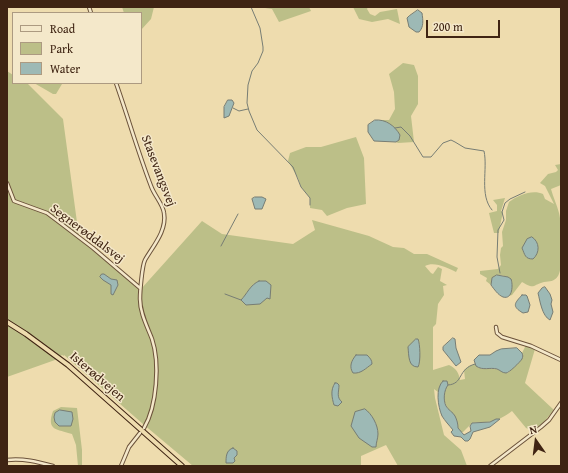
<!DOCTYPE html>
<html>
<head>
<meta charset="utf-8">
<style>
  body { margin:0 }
  #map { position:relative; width:568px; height:473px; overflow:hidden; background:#eedcae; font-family:"Gentium Book Plus",serif }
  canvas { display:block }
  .frame { position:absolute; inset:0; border:8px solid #3f2413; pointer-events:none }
  .legend { position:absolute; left:12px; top:12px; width:130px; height:72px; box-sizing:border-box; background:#f4e8ca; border:1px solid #ac9a81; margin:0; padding:5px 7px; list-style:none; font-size:12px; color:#3f2413 }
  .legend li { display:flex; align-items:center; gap:8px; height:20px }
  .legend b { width:20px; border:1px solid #ac9a81 }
  .north { position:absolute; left:516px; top:421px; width:40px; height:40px; -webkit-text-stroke:3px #f4e8ca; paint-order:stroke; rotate:346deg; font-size:11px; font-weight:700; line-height:16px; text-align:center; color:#3f2413 }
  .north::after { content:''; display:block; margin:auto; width:14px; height:18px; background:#3f2413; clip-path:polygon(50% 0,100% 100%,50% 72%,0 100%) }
  .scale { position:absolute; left:426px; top:20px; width:74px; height:18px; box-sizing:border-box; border:2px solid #3f2413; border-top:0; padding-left:5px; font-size:12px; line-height:14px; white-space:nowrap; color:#3f2413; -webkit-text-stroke:3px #f4e8ca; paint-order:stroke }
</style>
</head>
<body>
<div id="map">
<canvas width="568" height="473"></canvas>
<div class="frame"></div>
<ul class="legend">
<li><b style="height:5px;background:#f4e8ca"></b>Road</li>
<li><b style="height:11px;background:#bcbf88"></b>Park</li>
<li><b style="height:11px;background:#9db9b5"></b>Water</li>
</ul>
<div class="north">N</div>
<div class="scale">200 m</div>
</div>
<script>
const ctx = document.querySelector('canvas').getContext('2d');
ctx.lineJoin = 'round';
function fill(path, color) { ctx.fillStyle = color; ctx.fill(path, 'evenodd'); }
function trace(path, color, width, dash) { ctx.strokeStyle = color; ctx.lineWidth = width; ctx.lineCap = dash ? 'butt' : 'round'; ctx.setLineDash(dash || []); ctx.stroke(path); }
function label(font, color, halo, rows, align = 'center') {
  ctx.font = font + ' "Gentium Book Plus",serif'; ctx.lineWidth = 3; ctx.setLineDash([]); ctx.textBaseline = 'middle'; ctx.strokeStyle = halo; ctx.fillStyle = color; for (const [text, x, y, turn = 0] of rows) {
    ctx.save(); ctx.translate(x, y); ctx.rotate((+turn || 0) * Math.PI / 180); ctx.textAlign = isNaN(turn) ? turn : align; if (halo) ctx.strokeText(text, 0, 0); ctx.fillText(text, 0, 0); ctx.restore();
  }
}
fill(new Path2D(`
  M 122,7 L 154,7 L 151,19 L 141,30 L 141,13 L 124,13 Z
  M 258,7 L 309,7 L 311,11 L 279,22 L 272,9 Z
  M 353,7 L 368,7 L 367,9 L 370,14 L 375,16 L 380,12 L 397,9 L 400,24 L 388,19 L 372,22 L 359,19 Z
  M 403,63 L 414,65 L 418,76 L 418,104 L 411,116 L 414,142 L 398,143 L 396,142 L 399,140 L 388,123 L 378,120 L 389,120 L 395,109 L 394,92 L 389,74 Z
  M 7,71 L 13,75 L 13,83 L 27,83 L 63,119 L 79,237 L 141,289 L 202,221 L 222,234 L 293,244 L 315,230 L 312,220 L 369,236 L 393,247 L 404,248 L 414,254 L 427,254 L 458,268 L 456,272 C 448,268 434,261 425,266 L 431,273 L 433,274 L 438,267 L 442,269 L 440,281 L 447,285 L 443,286 L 444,295 L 438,304 L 436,324 L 433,327 L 433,370 L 449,365 C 456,368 459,373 460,380 L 465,379 L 464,370 L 469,366 L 475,364 C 480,371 488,368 495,369 C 499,369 504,372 508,373 L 523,357 L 522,353 L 526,345 L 535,349 L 525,383 L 554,410 L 543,423 L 533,431 L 526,428 L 512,411 C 504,417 496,422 485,422 C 481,423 477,422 472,423 L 463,432 L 461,432 L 458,428 C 458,415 450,415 446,405 C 443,400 444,394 445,388 L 438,390 L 438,392 L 434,389 L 435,398 L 444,435 L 461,450 L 467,466 L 398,466 L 386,445 L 361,456 L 361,466 L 193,466 L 143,424 L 64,355 L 64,356 L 62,355 L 55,360 L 7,377 Z
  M 34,83 L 62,83 L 62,84 L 56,94 L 53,94 Z
  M 356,137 L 364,158 L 366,204 L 347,208 L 327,216 L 322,210 L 310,208 L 310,198 L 301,187 L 298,178 L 288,161 L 290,153 L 306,147 L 321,147 Z
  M 561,164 L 561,185 L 551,189 C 553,197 557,205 559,213 C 562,224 564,267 558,276 C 554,282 550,281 544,282 C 532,285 535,290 522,282 L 512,295 L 506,297 L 510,295 L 511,279 C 507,276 499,274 495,276 L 491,285 L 486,281 L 487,278 L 480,274 L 480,271 L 498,269 L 501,265 L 500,255 L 501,248 L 503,246 L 502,232 L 506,220 L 506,211 L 509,202 C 518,195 533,189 543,194 L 545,199 L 554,204 L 545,186 L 540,183 L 548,174 L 556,172 L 558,170 L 555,165 Z
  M 505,198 L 501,211 L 503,212 C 502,217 499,230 499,233 L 494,233 L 489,213 L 497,211 L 497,205 L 493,200 Z
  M 61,407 L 77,408 L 82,450 L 82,466 L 78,466 L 76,445 L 72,434 C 57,429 46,431 53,411 Z`), '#bcbf88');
const water = new Path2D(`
  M 418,10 L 422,13 C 423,20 424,27 419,32 L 416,32 L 409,27 L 407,18 L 409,16 Z
  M 228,100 L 232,100 L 234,103 L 229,116 L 224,118 L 224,107 Z
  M 375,120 C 386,119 395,126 400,135 L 399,140 L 396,142 L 374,141 L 368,132 L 368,125 Z
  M 255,197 L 262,197 L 266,199 L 262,209 L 255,209 L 252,199 Z
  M 532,237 C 540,242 540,253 533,259 C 525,259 525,255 522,248 L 527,239 Z
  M 102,274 L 104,274 L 111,279 L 117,280 L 118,285 L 113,295 L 111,294 L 111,285 L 103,280 L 100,277 Z
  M 497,275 L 508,277 L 511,279 C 513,284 513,300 503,297 C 498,295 494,289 491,285 L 492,278 Z
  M 259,281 L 266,281 L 271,285 L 270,299 L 267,298 L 260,304 L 246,305 L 241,300 C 247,294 250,285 259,281 Z
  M 545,287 L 550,294 L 552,300 L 551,304 L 553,312 L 550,320 C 542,316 540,301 538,293 L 542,288 Z
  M 522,295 L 526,295 L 527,296 L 530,305 L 528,312 L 523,313 C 511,306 515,303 522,295 Z
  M 453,338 L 455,339 L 456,348 L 461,362 L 456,366 L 443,350 L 443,347 Z
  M 416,339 L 418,339 C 420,343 421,362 418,367 C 408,367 409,356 408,347 Z
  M 517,348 L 522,353 C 523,356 523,356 522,359 C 520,362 509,373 506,373 C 502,373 500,370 497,369 C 490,367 483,371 476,366 L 474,360 L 479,355 L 490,355 L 496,351 L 501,349 Z
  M 356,355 L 367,355 C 370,358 372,360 372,364 C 366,368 361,374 353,373 C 349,367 351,361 356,355 Z
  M 443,381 L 447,381 L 448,385 C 444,390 443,400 446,406 C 448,410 453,412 455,416 C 457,420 458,424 458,428 L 464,435 L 471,431 L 470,426 L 472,423 L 490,422 L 496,419 L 500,419 L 490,427 L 473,432 L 470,439 L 468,441 L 465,441 L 461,437 L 454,436 L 451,432 L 453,430 C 449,425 445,421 442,416 C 438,407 435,388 443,381 Z
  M 335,383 L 337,383 L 339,385 C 339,392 336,397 342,402 L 338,406 L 334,405 C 332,398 330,390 335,383 Z
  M 365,409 C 372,414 378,425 378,434 C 378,438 376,443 376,447 L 372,447 L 359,438 L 351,426 L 355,412 Z
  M 60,410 L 72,412 L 73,419 L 71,426 L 59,426 L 55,422 L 54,417 L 55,413 Z
  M 233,448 L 237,451 L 237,455 L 234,458 L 235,461 L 233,463 L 226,463 C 226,457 226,450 233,448 Z`);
fill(water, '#9db9b5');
trace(water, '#777d74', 1);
trace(new Path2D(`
  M 251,7 L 260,28 L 263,47 L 263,51 L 258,63 L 252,71 L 248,85 L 247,103 L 249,111 L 257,130 L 293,167 L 301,187 L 310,198 L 310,205
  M 233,108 L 239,111 L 248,109
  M 395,128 L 401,127 L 410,136 L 423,157 L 431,157 L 443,143 L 451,140 L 455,142 L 465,148 L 484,151 C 488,169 479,195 492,210
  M 221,246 L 238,214
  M 500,273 L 497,257 L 498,230 L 504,220 L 502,212 L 505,203 L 510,199 L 525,192
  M 225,294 L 241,300
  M 448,385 C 464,384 457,369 475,364`), '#777d74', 1);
const minor = new Path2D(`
  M 89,7 L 91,13
  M 116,83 C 128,117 138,152 151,186 C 154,195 163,204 164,213 C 167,231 153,246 145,260 C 142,266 140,292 140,299 C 140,313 147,326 152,339 C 160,363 157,406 144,428
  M 7,183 L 14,201 L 47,213 L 59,222 L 93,248 L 140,288
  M 496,327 L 497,333 L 502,337 L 531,346 L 561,360
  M 7,460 C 23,458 38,462 53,466
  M 121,466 L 129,447 L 140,433
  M 490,466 L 541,427 L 549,420 L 561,403`);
const highway = new Path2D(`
  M 7,322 L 26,334 L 68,365 L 182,466`);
trace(minor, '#6b523a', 4.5);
trace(highway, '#3f2413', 6);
trace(minor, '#f4e8ca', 2.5);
trace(highway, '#eedcae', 4);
label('13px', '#3f2413', '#f4e8ca', [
  ["Stasevangsvej",158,171,69],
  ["Segnerøddalsvej",87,234,37],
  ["Isterødvejen",97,377,41]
]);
</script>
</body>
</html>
